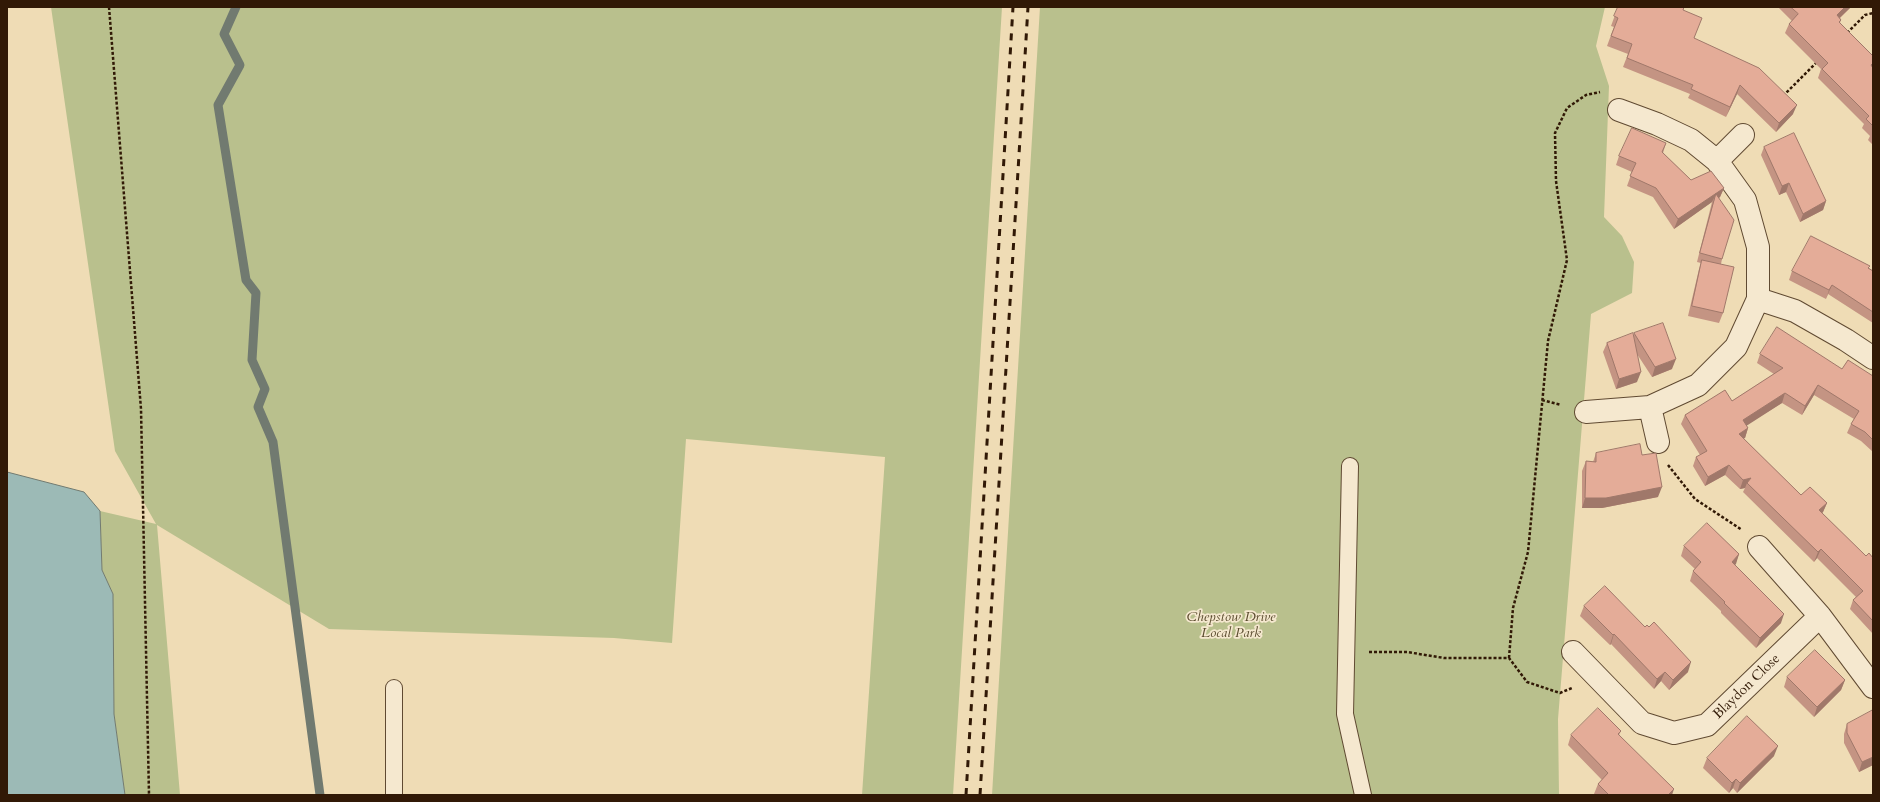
<!DOCTYPE html>
<html>
<head>
<meta charset="utf-8">
<style>
  body { margin:0 }
  #map { position:relative; width:1880px; height:802px; overflow:hidden; background:#efdcb5; font-family:Cardo,serif }
  canvas { display:block }
  .frame { position:absolute; inset:0; border:8px solid #311906; pointer-events:none }
</style>
</head>
<body>
<div id="map">
<canvas width="1880" height="802"></canvas>
<div class="frame"></div>
</div>
<script>
const ctx = document.querySelector('canvas').getContext('2d');
ctx.lineJoin = 'round';
function fill(path, color) { ctx.fillStyle = color; ctx.fill(path, 'evenodd'); }
function trace(path, color, width, dash) { ctx.strokeStyle = color; ctx.lineWidth = width; ctx.lineCap = dash ? 'butt' : 'round'; ctx.setLineDash(dash || []); ctx.stroke(path); }
function label(font, color, halo, rows, align = 'center') {
  ctx.font = font + ' Cardo,serif'; ctx.lineWidth = 3.5; ctx.setLineDash([]); ctx.textBaseline = 'middle'; ctx.strokeStyle = halo; ctx.fillStyle = color; for (const [text, x, y, turn = 0] of rows) {
    ctx.save(); ctx.translate(x, y); ctx.rotate((+turn || 0) * Math.PI / 180); ctx.textAlign = isNaN(turn) ? turn : align; if (halo) ctx.strokeText(text, 0, 0); ctx.fillText(text, 0, 0); ctx.restore();
  }
}
fill(new Path2D(`
  M 51,7 L 1002,7 L 953,795 L 862,795 L 885,457 L 686,439 L 672,643 L 614,638 L 329,629 L 157,525 L 180,795 L 125,795 L 114,714 L 113,594 L 102,570 L 100,511 L 156,524 L 115,451 Z
  M 1040,7 L 1605,7 L 1596,46 L 1609,86 L 1604,217 L 1622,236 L 1634,262 L 1632,293 L 1591,314 L 1558,719 L 1559,795 L 992,795 Z`), '#b9c08d');
const water = new Path2D(`
  M 7,472 L 84,492 L 100,511 L 102,570 L 113,594 L 114,714 L 125,795 L 7,795 Z`);
fill(water, '#9cbab6');
trace(water, '#717a70', 1);
trace(new Path2D(`
  M 236,7 L 224,34 L 240,65 L 218,105 L 246,280 L 256,293 L 252,360 L 265,389 L 258,407 L 273,442 L 320,795`), '#717a70', 9);
const lane = new Path2D(`
  M 1350,466 L 1345,714 L 1363,795
  M 394,688 L 394,795`);
const street = new Path2D(`
  M 1717,161 L 1743,135
  M 1758,299 L 1795,311 L 1846,340 L 1873,358
  M 1650,407 L 1658,442
  M 1586,412 L 1650,407 L 1698,385 L 1736,347 L 1758,299 L 1758,247 L 1745,200 L 1717,161 L 1691,140 L 1657,124 L 1619,110
  M 1759,547 L 1820,616 L 1873,687
  M 1573,652 L 1642,723 L 1674,733 L 1707,725 L 1820,616`);
trace(lane, '#604a32', 18);
trace(street, '#604a32', 24);
trace(new Path2D(`
  M 109,7 L 141,409 L 149,795
  M 1847,33 L 1865,15 L 1873,13
  M 1783,96 L 1818,61
  M 1542,400 L 1561,405
  M 1668,465 L 1695,499 L 1742,530
  M 1369,652 L 1407,652 L 1444,658 L 1509,658 L 1527,682 L 1560,693 L 1572,688
  M 1509,658 L 1513,608 L 1528,552 L 1548,341 L 1567,260 L 1556,181 L 1555,133 L 1567,108 L 1586,95 L 1600,92`), '#311906', 2.5, [3, 2]);
trace(lane, '#f5e8cf', 16);
trace(street, '#f5e8cf', 22);
trace(new Path2D(`
  M 966,795 L 1013,7
  M 980,795 L 1028,7`), '#311906', 3, [7, 7]);
fill(new Path2D(`
  M 1618,7 L 1683,11 L 1698,27 L 1694,38 L 1793,114 L 1776,132 L 1737,94 L 1726,117 L 1688,98 L 1690,94 L 1623,67 L 1628,54 L 1607,46 L 1614,27 L 1611,26 Z
  M 1778,7 L 1851,7 L 1840,18 L 1841,20 L 1840,23 L 1873,56 L 1873,145 L 1868,140 L 1870,136 L 1862,128 L 1864,124 L 1818,78 L 1821,69 L 1785,33 L 1789,24 L 1792,21 Z
  M 1666,143 L 1663,153 L 1691,180 L 1724,188 L 1720,197 L 1719,198 L 1722,259 L 1721,264 L 1723,313 L 1719,323 L 1688,316 L 1699,269 L 1701,263 L 1697,262 L 1712,202 L 1674,229 L 1653,197 L 1627,186 L 1632,172 L 1616,165 L 1619,156 Z
  M 1764,147 L 1826,201 L 1823,210 L 1800,222 L 1786,192 L 1779,195 L 1761,155 Z
  M 1869,268 L 1873,271 L 1873,323 L 1828,294 L 1826,299 L 1789,280 L 1792,271 Z
  M 1634,333 L 1672,369 L 1652,377 L 1637,354 L 1637,382 L 1616,389 L 1603,352 L 1607,343 L 1634,335 Z
  M 1760,354 L 1842,369 L 1873,376 L 1873,452 L 1861,441 L 1847,433 L 1851,424 L 1854,419 L 1814,395 L 1802,415 L 1782,403 L 1746,425 L 1748,428 L 1745,438 L 1743,438 L 1801,495 L 1827,503 L 1823,512 L 1822,513 L 1866,556 L 1873,558 L 1873,634 L 1850,609 L 1853,600 L 1856,597 L 1817,558 L 1814,562 L 1743,492 L 1745,488 L 1740,489 L 1725,475 L 1705,486 L 1693,466 L 1696,457 L 1700,455 L 1681,424 L 1685,415 L 1732,401 L 1774,374 L 1757,363 Z
  M 1596,453 L 1642,455 L 1658,497 L 1602,508 L 1582,508 L 1582,471 L 1586,461 L 1593,462 Z
  M 1684,546 L 1739,554 L 1735,565 L 1781,623 L 1756,648 L 1721,613 L 1721,611 L 1690,581 L 1693,571 L 1695,569 L 1681,556 Z
  M 1584,606 L 1688,672 L 1669,690 L 1661,681 L 1654,689 L 1611,644 L 1610,645 L 1580,616 Z
  M 1787,677 L 1845,680 L 1841,690 L 1814,717 L 1784,687 Z
  M 1847,724 L 1873,765 L 1859,772 L 1844,743 L 1844,734 Z
  M 1621,731 L 1619,735 L 1672,795 L 1595,795 L 1594,794 L 1598,784 L 1602,780 L 1568,745 L 1571,735 Z
  M 1774,756 L 1737,793 L 1733,788 L 1729,793 L 1703,768 L 1707,758 Z`), '#c49483');
fill(new Path2D(`
  M 1845,7 L 1851,7 L 1833,24 L 1837,15 Z
  M 1740,85 L 1737,94 L 1726,117 L 1730,107 Z
  M 1797,105 L 1793,114 L 1776,132 L 1779,123 Z
  M 1789,183 L 1786,192 L 1779,195 L 1782,186 Z
  M 1724,188 L 1720,197 L 1714,202 L 1716,194 L 1712,202 L 1674,229 L 1678,219 Z
  M 1826,201 L 1823,210 L 1800,222 L 1803,214 Z
  M 1832,285 L 1828,294 L 1826,299 L 1829,290 Z
  M 1676,359 L 1672,369 L 1652,377 L 1655,367 Z
  M 1641,372 L 1637,382 L 1616,389 L 1619,379 Z
  M 1818,385 L 1814,395 L 1802,415 L 1805,406 Z
  M 1785,393 L 1782,403 L 1740,430 L 1743,420 Z
  M 1748,428 L 1745,438 L 1735,443 L 1739,434 Z
  M 1729,465 L 1725,475 L 1705,486 L 1708,477 Z
  M 1751,478 L 1747,483 L 1745,488 L 1740,489 L 1743,480 Z
  M 1662,487 L 1658,497 L 1602,508 L 1582,508 L 1585,498 Z
  M 1827,503 L 1823,512 L 1816,520 L 1819,510 Z
  M 1821,549 L 1817,558 L 1814,562 L 1818,552 Z
  M 1739,554 L 1736,564 L 1728,572 L 1732,562 Z
  M 1784,614 L 1781,623 L 1756,648 L 1760,638 Z
  M 1614,634 L 1611,644 L 1610,645 L 1613,635 Z
  M 1691,662 L 1688,672 L 1669,690 L 1673,680 Z
  M 1665,672 L 1661,681 L 1654,689 L 1657,679 Z
  M 1845,680 L 1841,690 L 1814,717 L 1817,707 Z
  M 1778,746 L 1774,756 L 1737,793 L 1740,783 Z
  M 1873,757 L 1873,765 L 1859,772 L 1862,762 Z
  M 1736,779 L 1733,788 L 1729,793 L 1732,783 Z
  M 1674,789 L 1672,795 L 1668,795 Z`), '#a0786a');
const building = new Path2D(`
  M 1618,7 L 1684,7 L 1683,10 L 1702,18 L 1694,38 L 1759,68 L 1797,105 L 1779,123 L 1740,85 L 1730,107 L 1691,89 L 1693,85 L 1627,58 L 1632,44 L 1611,36 L 1618,18 L 1614,16 Z
  M 1791,7 L 1845,7 L 1837,15 L 1841,20 L 1839,22 L 1873,56 L 1873,63 L 1871,65 L 1873,68 L 1873,126 L 1866,119 L 1869,116 L 1822,69 L 1828,63 L 1789,24 L 1798,14 Z
  M 1632,128 L 1666,143 L 1662,152 L 1691,180 L 1711,171 L 1724,188 L 1678,219 L 1656,188 L 1630,176 L 1636,163 L 1619,156 Z
  M 1794,133 L 1826,201 L 1803,214 L 1789,183 L 1782,186 L 1764,147 Z
  M 1716,194 L 1734,220 L 1722,259 L 1700,253 Z
  M 1811,236 L 1870,266 L 1868,268 L 1873,271 L 1873,312 L 1832,285 L 1829,290 L 1792,271 Z
  M 1702,260 L 1734,267 L 1723,313 L 1692,306 Z
  M 1663,323 L 1676,359 L 1655,367 L 1634,333 Z
  M 1777,327 L 1842,369 L 1848,360 L 1873,376 L 1873,440 L 1865,432 L 1851,424 L 1859,411 L 1818,385 L 1805,406 L 1785,393 L 1743,420 L 1748,428 L 1739,434 L 1801,495 L 1810,487 L 1827,503 L 1819,510 L 1866,556 L 1869,553 L 1873,558 L 1873,621 L 1853,600 L 1863,591 L 1821,549 L 1818,552 L 1747,483 L 1751,478 L 1743,480 L 1729,465 L 1708,477 L 1696,457 L 1707,451 L 1685,415 L 1725,390 L 1732,401 L 1783,368 L 1760,354 Z
  M 1633,333 L 1641,372 L 1619,379 L 1607,343 Z
  M 1640,444 L 1642,455 L 1656,453 L 1662,487 L 1606,498 L 1585,498 L 1586,461 L 1596,462 L 1596,453 Z
  M 1707,523 L 1739,554 L 1732,562 L 1784,614 L 1760,638 L 1724,603 L 1725,602 L 1693,571 L 1701,562 L 1684,546 Z
  M 1605,586 L 1645,627 L 1647,625 L 1649,627 L 1654,622 L 1691,662 L 1673,680 L 1665,672 L 1657,679 L 1614,634 L 1613,635 L 1584,606 Z
  M 1815,650 L 1845,680 L 1817,707 L 1787,677 Z
  M 1598,708 L 1621,731 L 1618,734 L 1674,789 L 1668,795 L 1609,795 L 1598,784 L 1608,773 L 1571,735 Z
  M 1873,710 L 1873,757 L 1862,762 L 1847,733 L 1847,724 Z
  M 1747,716 L 1778,746 L 1740,783 L 1736,779 L 1732,783 L 1707,758 Z`);
fill(building, '#e4ac98');
trace(building, '#a0786a', 1);
label('italic 14px', '#5a4b2e', '#f5e8cf', [
  ["Chepstow Drive",1231,618],
  ["Local Park",1231,634]
]);
label('14px', '#311906', '#f5e8cf', [
  ["Blaydon Close",1747,687,-44]
]);
</script>
</body>
</html>
